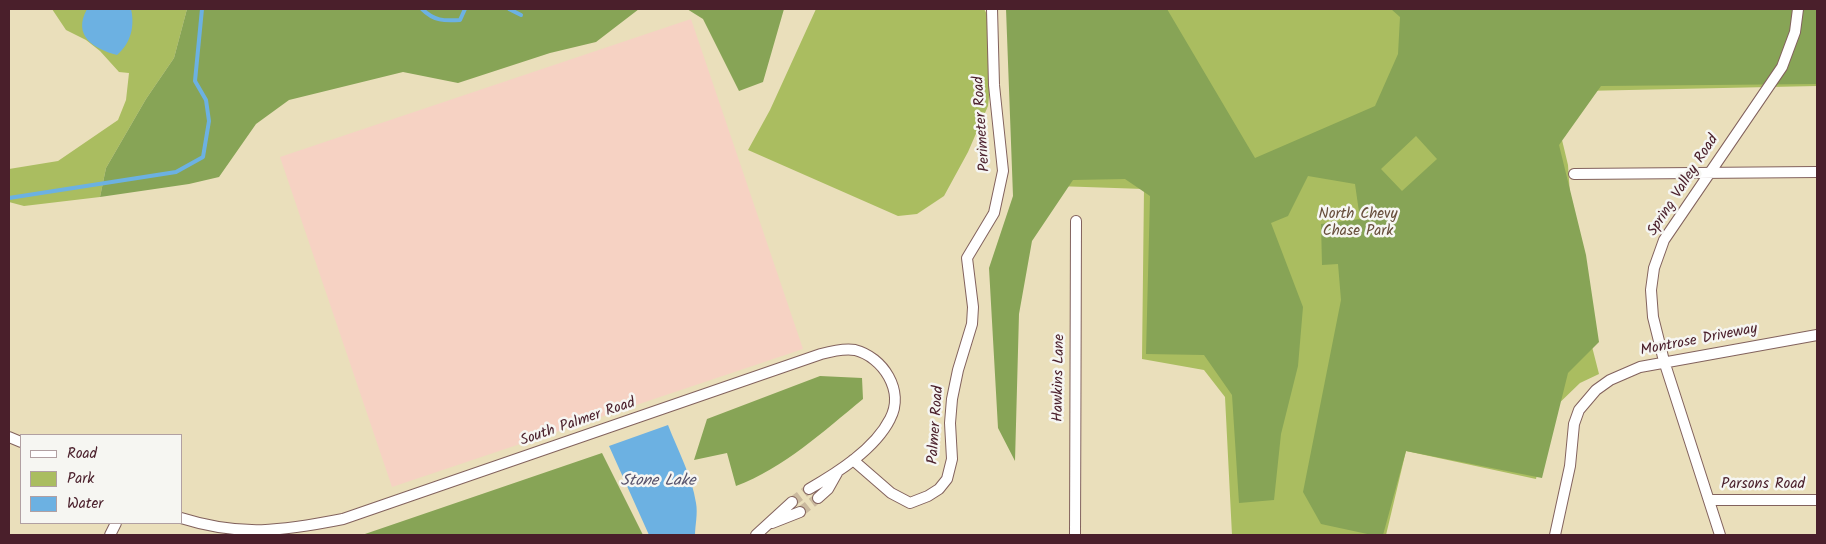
<!DOCTYPE html>
<html>
<head>
<meta charset="utf-8">
<style>
  body { margin:0 }
  #map { position:relative; width:1826px; height:544px; overflow:hidden; background:#eadfbb; font-family:Kalam,sans-serif }
  canvas { display:block }
  .frame { position:absolute; inset:0; border:10px solid #4a1f2b; pointer-events:none }
  .legend { position:absolute; left:20px; top:434px; width:162px; height:90px; box-sizing:border-box; background:#f6f6f2; border:1px solid #b1a0a2; margin:0; padding:6px 9px; list-style:none; font-size:15px; color:#4a1f2b }
  .legend li { display:flex; align-items:center; gap:10px; height:25px }
  .legend b { width:25px; border:1px solid #b1a0a2 }
</style>
</head>
<body>
<div id="map">
<canvas width="1826" height="544"></canvas>
<div class="frame"></div>
<ul class="legend">
<li><b style="height:6px;background:#fff"></b>Road</li>
<li><b style="height:14px;background:#aabd60"></b>Park</li>
<li><b style="height:14px;background:#6cb1e2"></b>Water</li>
</ul>
</div>
<script>
const ctx = document.querySelector('canvas').getContext('2d');
ctx.lineJoin = 'round';
function fill(path, color) { ctx.fillStyle = color; ctx.fill(path, 'evenodd'); }
function trace(path, color, width, dash) { ctx.strokeStyle = color; ctx.lineWidth = width; ctx.lineCap = dash ? 'butt' : 'round'; ctx.setLineDash(dash || []); ctx.stroke(path); }
function label(font, color, halo, rows, align = 'center') {
  ctx.font = font + ' Kalam,sans-serif'; ctx.lineWidth = 5; ctx.setLineDash([]); ctx.textBaseline = 'middle'; ctx.strokeStyle = halo; ctx.fillStyle = color; for (const [text, x, y, turn = 0] of rows) {
    ctx.save(); ctx.translate(x, y); ctx.rotate((+turn || 0) * Math.PI / 180); ctx.textAlign = isNaN(turn) ? turn : align; if (halo) ctx.strokeText(text, 0, 0); ctx.fillText(text, 0, 0); ctx.restore();
  }
}
fill(new Path2D(`
  M 691,19 L 803,349 L 392,487 L 280,157 Z`), '#f6d2c3');
fill(new Path2D(`
  M 52,9 L 187,9 L 174,58 L 146,99 L 106,168 L 100,197 L 24,206 L 9,202 L 9,169 L 58,161 L 118,120 L 126,100 L 129,73 L 119,72 L 100,51 L 86,40 L 66,30 Z
  M 816,9 L 984,9 L 988,16 L 990,88 L 988,106 L 968,152 L 944,196 L 917,214 L 898,216 L 748,150 L 770,110 Z
  M 1021,9 L 1817,9 L 1817,86 L 1582,91 L 1557,119 L 1568,165 L 1576,284 L 1599,374 L 1580,383 L 1551,411 L 1536,479 L 1406,451 L 1386,535 L 1232,535 L 1225,397 L 1204,370 L 1142,359 L 1144,189 L 1027,185 Z`), '#aabd60');
fill(new Path2D(`
  M 187,9 L 639,9 L 596,42 L 550,53 L 458,83 L 403,72 L 289,100 L 256,124 L 219,177 L 189,184 L 100,197 L 106,168 L 146,99 L 174,58 Z
  M 687,9 L 784,9 L 763,82 L 739,91 L 703,19 Z
  M 1006,9 L 1167,9 L 1255,158 L 1375,106 L 1398,54 L 1400,17 L 1391,9 L 1817,9 L 1817,84 L 1601,86 L 1559,145 L 1586,255 L 1599,342 L 1568,373 L 1542,478 L 1406,451 L 1383,535 L 1372,535 L 1321,524 L 1303,492 L 1341,300 L 1338,264 L 1322,265 L 1321,224 L 1360,219 L 1355,184 L 1308,176 L 1288,216 L 1271,223 L 1303,307 L 1298,366 L 1281,434 L 1274,500 L 1239,503 L 1232,395 L 1204,355 L 1146,354 L 1150,196 L 1125,179 L 1073,180 L 1032,241 L 1019,314 L 1015,461 L 998,428 L 989,268 L 1013,196 ZM 1416,136 L 1437,159 L 1402,191 L 1381,169 Z
  M 820,376 L 862,378 L 863,399 C 824,431 784,468 736,486 L 727,453 L 694,460 L 707,419 Z
  M 602,453 L 643,535 L 362,535 Z`), '#87a456');
fill(new Path2D(`
  M 87,9 L 131,9 C 135,26 131,43 117,55 C 94,49 72,36 87,9 Z
  M 668,425 C 678,451 692,476 696,503 C 698,514 695,525 695,535 L 649,535 L 609,446 Z`), '#6cb1e2');
trace(new Path2D(`
  M 422,9 C 434,21 444,21 460,20 L 465,9
  M 509,9 L 521,15
  M 9,198 L 176,172 L 203,157 L 209,121 L 206,100 L 195,81 L 202,9`), '#6cb1e2', 4);
trace(new Path2D(`
  M 792,502 L 809,489
  M 800,512 L 818,498`), '#cab99e', 10, [10, 5]);
const minor = new Path2D(`
  M 1574,174 L 1817,172
  M 9,437 L 21,442
  M 853,460 L 891,493 L 910,503 L 928,496 L 939,489 L 947,479 L 952,459 L 950,423 L 952,399 L 958,370 L 972,324 L 973,307 L 967,258 L 994,213 L 1003,171 L 994,85 L 992,9
  M 818,498 L 828,489 L 837,473
  M 1709,500 L 1817,500
  M 181,518 C 241,537 282,531 343,519 L 821,354 C 832,351 844,348 855,350 C 883,357 905,391 890,419 C 875,449 837,473 809,489
  M 772,523 L 800,512
  M 110,535 L 116,523
  M 756,535 L 792,502
  M 1075,535 L 1076,221
  M 1555,535 L 1570,466 L 1574,424 L 1579,410 L 1596,390 L 1610,380 L 1640,367 L 1817,335
  M 1720,535 L 1664,361 L 1653,317 L 1651,290 L 1654,268 L 1664,240 L 1782,67 L 1795,32 L 1798,9`);
trace(minor, '#82625d', 12);
trace(minor, '#fff', 10);
label('15px', '#4a1f2b', '#f6f6f2', [
  ["Perimeter Road",983,124,-94],
  ["Spring Valley Road",1684,186,-57],
  ["Montrose Driveway",1699,341,-11],
  ["Hawkins Lane",1060,378,-89],
  ["South Palmer Road",578,423,-19],
  ["Palmer Road",937,425,-86],
  ["Parsons Road",1763,485]
]);
label('15px', '#674e3b', '#f6f6f2', [
  ["North Chevy",1358,215],
  ["Chase Park",1358,232]
]);
label('italic 16px', '#56526b', '#f6f6f2', [
  ["Stone Lake",658,482]
]);
</script>
</body>
</html>
